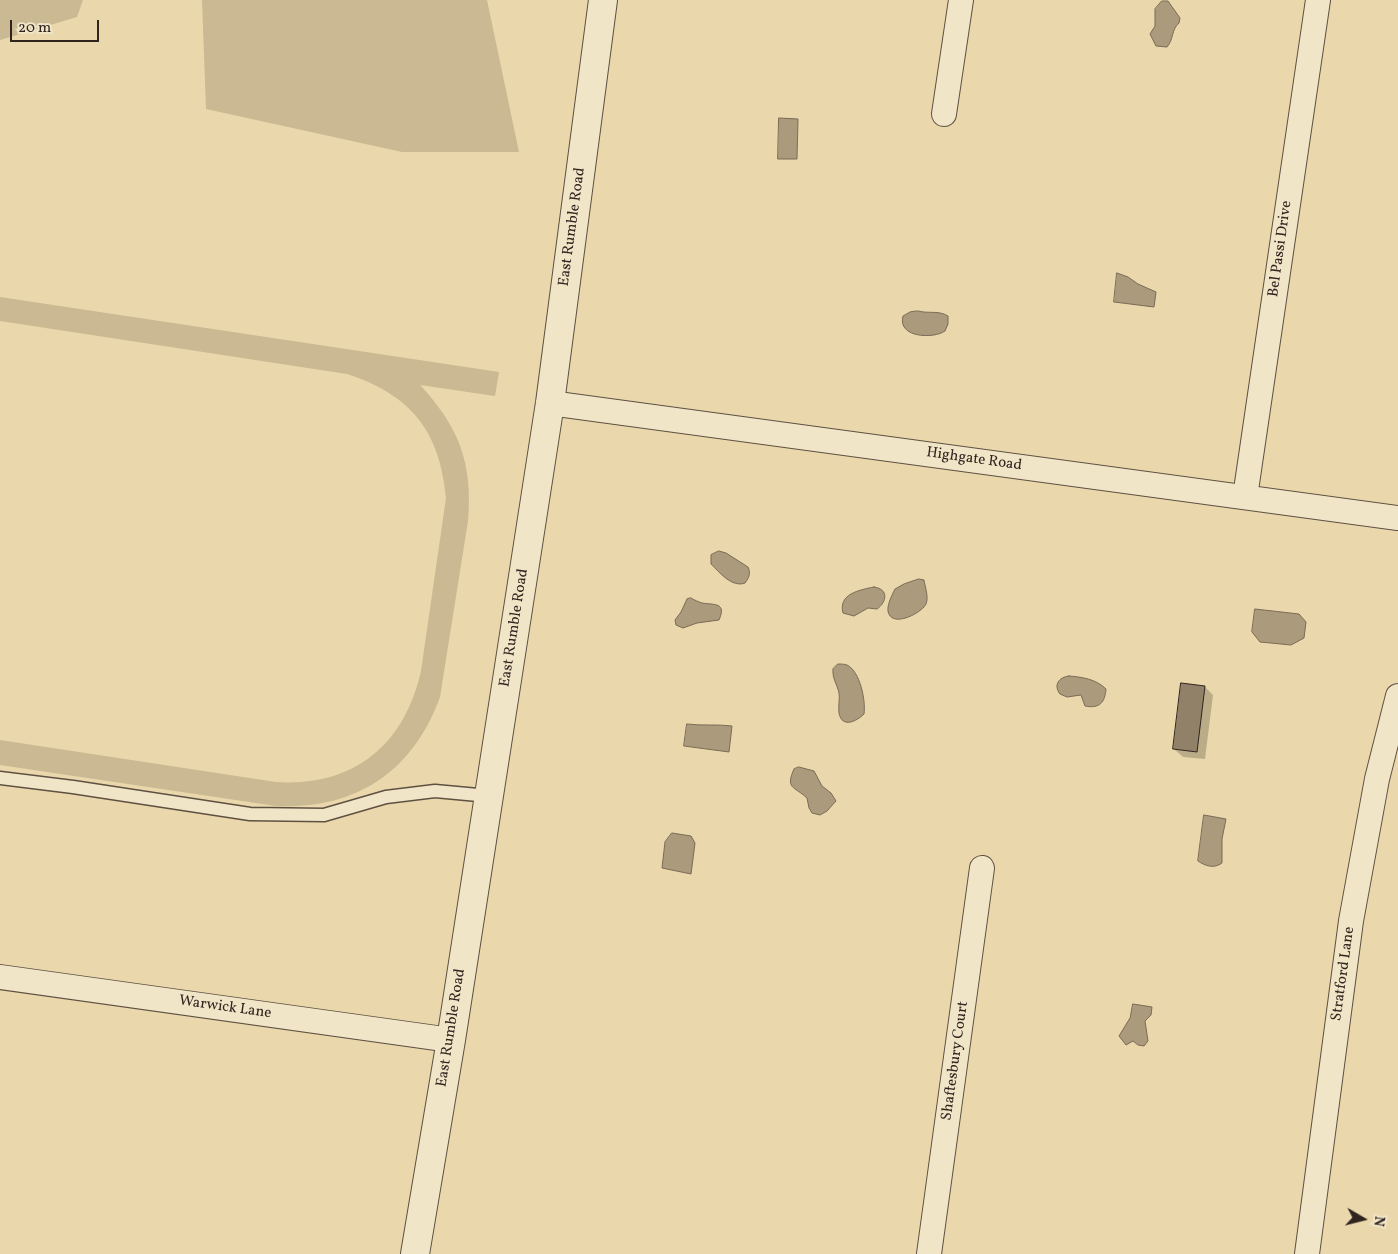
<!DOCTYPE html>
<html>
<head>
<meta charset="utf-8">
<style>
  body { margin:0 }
  #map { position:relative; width:1398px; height:1254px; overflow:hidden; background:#ead7ab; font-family:Vollkorn,serif }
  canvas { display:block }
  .north { position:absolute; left:1338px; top:1194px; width:50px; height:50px; -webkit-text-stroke:4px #f1e5c8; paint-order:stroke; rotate:98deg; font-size:14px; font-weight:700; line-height:20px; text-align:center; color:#30241f }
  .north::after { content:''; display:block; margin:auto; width:18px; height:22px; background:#30241f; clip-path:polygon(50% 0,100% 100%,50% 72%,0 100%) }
  .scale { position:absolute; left:10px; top:20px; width:89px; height:22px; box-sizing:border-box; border:2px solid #30241f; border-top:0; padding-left:6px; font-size:15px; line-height:18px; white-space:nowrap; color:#30241f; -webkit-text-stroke:4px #f1e5c8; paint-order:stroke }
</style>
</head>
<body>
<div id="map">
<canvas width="1398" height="1254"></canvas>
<div class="north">N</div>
<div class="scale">20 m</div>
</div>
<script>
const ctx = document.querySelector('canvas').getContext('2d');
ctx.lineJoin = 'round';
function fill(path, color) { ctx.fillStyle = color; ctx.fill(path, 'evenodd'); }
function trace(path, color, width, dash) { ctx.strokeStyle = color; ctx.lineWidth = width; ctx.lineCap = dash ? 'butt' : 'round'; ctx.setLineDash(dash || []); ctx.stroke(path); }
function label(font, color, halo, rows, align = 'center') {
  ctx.font = font + ' Vollkorn,serif'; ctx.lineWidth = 4.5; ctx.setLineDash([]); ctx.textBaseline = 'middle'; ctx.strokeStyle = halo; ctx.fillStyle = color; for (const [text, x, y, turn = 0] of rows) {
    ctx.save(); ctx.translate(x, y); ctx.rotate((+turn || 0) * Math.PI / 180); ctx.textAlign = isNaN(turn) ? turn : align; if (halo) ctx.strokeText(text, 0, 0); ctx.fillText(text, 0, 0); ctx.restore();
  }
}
fill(new Path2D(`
  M 0,0 L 83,0 L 77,17 L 0,40 Z
  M 202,0 L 487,0 L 519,152 L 402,152 L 206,109 Z
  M 0,297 L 499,372 L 495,396 L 420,385 C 459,427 473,463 468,521 L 440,697 C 413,772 355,810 276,806 L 0,765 L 0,740 L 276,782 C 353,787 404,746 421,671 L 446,498 C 440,431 411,395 347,374 L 0,321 Z`), '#cab993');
const water = new Path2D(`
  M 1162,1 L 1168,1 L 1180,18 L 1179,23 C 1171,30 1174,39 1167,47 L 1156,46 L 1150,34 L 1155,26 L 1155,9 Z
  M 779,118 L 798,119 L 797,159 L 778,159 Z
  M 1117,273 L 1128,277 L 1138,284 L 1156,292 L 1154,307 L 1114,302 Z
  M 918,311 C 929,314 938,310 948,316 L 948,324 L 945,331 C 934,339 897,338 903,316 L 910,312 Z
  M 719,551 L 726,553 L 748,567 C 751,573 749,578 745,583 C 732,588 719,572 711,564 L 711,555 Z
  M 919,579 L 924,580 C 925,587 929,597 926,604 C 922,613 891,629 888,611 C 887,605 892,595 895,589 L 904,584 Z
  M 874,587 C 889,589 887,602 877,609 L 868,608 L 854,616 L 843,613 C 838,594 859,590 874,587 Z
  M 691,598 C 694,600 699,602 702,603 C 714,605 727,602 719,620 L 697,623 L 683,628 L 676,625 L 675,620 L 681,612 L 687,599 Z
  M 1255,609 L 1299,614 L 1306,622 L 1304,638 L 1291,645 L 1260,642 L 1252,632 Z
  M 838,664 C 841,664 844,664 847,665 C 860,671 866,701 864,714 C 857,721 842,729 839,713 C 838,706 840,699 839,693 C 837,684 832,678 833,669 Z
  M 1069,676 C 1082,677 1096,679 1106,689 C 1105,702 1100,709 1085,706 L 1081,695 L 1067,697 L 1060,694 C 1053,685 1059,677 1069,676 Z
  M 687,724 C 702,726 717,724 732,726 L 729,752 L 684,746 Z
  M 799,767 L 814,771 L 822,786 L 831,793 L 836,801 L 827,811 L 820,815 L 812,813 L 809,808 L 807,798 C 794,786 785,789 794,769 Z
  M 1204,815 L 1226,819 L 1222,839 L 1222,863 C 1214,869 1205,866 1198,861 Z
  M 672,833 L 691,836 L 695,843 L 691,874 L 662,868 L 665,842 Z
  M 1133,1004 L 1152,1007 L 1151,1015 L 1145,1021 L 1148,1041 L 1144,1046 L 1138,1045 L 1133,1041 L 1126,1045 L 1119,1036 L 1130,1018 Z`);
fill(water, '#ab9a7b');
trace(water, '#7a6b56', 1);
fill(new Path2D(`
  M 1205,687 L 1213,695 L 1205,759 L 1183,757 L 1174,749 Z`), '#0003');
const building = new Path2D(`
  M 1181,683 L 1205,686 L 1197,752 L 1173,749 Z`);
fill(building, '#918168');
trace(building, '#30241f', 1);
const service = new Path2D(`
  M 0,778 L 73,787 L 250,814 L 324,815 L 386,797 L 435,791 L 489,796`);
const minor = new Path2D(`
  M 944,114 L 961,0
  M 550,403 L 1398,518
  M 1245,497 L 1318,0
  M 0,977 L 451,1040
  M 929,1254 L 982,868
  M 1307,1254 L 1351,921 L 1377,779 L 1398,696`);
const tertiary = new Path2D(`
  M 415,1254 L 451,1040 L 550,403 L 603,0`);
trace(service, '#5e5142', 15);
trace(minor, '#5e5142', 26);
trace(tertiary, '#5e5142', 30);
trace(service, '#f1e5c8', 12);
trace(minor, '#f1e5c8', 24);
trace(tertiary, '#f1e5c8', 28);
label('15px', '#30241f', '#f1e5c8', [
  ["East Rumble Road",573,227,-82],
  ["Bel Passi Drive",1281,249,-82],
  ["Highgate Road",974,460,8],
  ["East Rumble Road",515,628,-81],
  ["Stratford Lane",1344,974,-82],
  ["Warwick Lane",225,1008,8],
  ["East Rumble Road",452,1028,-81],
  ["Shaftesbury Court",956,1061,-82]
]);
</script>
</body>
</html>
